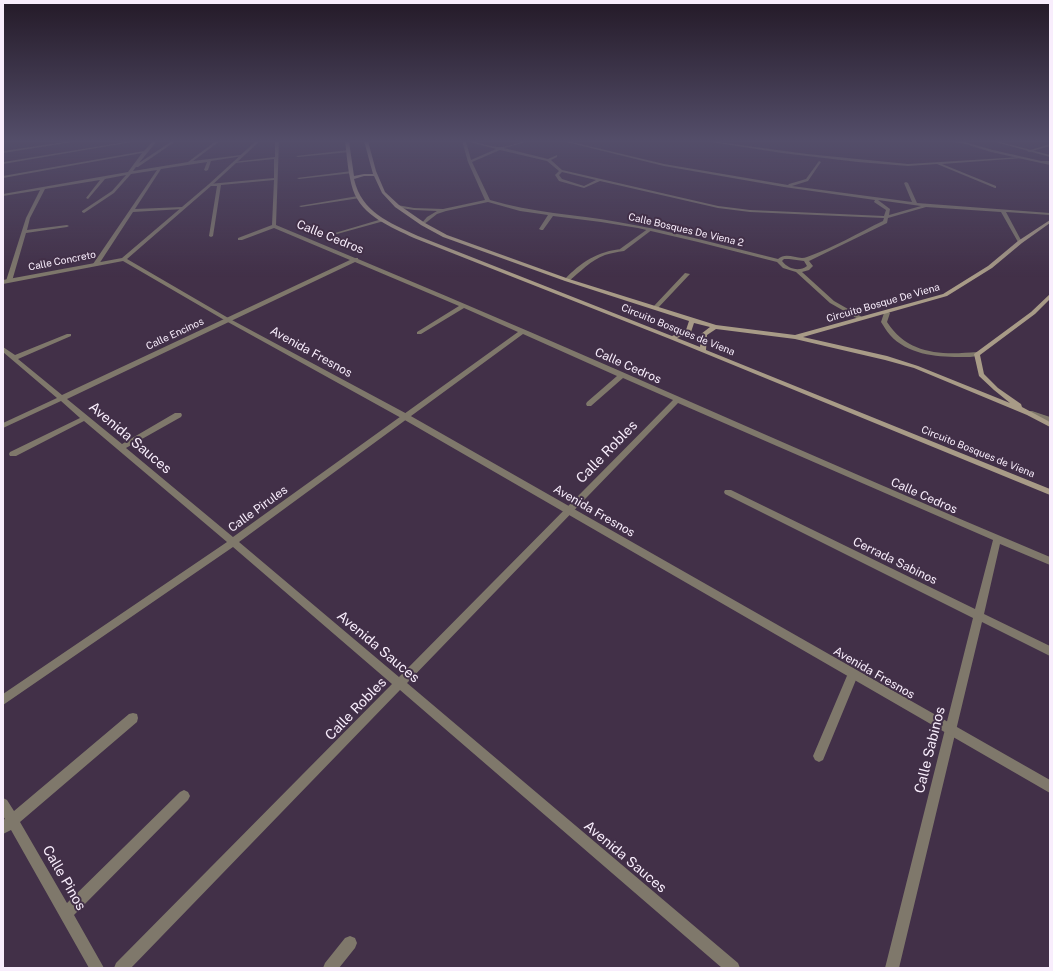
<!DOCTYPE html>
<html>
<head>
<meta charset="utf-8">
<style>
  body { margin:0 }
  #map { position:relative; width:1053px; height:971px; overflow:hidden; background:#423048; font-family:"Public Sans",sans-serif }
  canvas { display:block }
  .frame { position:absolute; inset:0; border:4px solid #f8edfc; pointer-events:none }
</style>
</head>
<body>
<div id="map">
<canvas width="1053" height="971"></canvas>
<div class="frame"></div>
</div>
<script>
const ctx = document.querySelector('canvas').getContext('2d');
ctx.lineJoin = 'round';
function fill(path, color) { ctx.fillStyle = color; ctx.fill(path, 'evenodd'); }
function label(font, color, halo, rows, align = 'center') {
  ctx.font = font + ' "Public Sans",sans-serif'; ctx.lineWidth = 4; ctx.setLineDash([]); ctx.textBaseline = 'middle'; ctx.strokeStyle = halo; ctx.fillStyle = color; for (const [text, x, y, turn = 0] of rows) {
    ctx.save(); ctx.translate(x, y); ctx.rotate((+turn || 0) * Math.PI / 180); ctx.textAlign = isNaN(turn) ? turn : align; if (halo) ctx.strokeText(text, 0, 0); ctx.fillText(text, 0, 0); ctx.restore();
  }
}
fill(new Path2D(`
  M 649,228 L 653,229 L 624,251 L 620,251 L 620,249 Z`), '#7f786b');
fill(new Path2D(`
  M 71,141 L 79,141 L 3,153 L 3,151 Z
  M 131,141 L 138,141 L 3,164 L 4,162 Z
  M 153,141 L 157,141 L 139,163 L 172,141 L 176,141 L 138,167 L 136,167 L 133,171 L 188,162 L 216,141 L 220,141 L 193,161 L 241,155 L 243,156 L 211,161 L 208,170 L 206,171 L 204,170 L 207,162 L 161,169 L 135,209 L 183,207 L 185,208 L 183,209 L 133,212 L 99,264 L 96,266 L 93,264 L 157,170 L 131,174 L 114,193 L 84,213 L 82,212 L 82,211 L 112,191 L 126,175 L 105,179 L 88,199 L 86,198 L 100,180 L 45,189 L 30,218 L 27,230 L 67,225 L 69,226 L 67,227 L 26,233 L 12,281 L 7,282 L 6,281 L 26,218 L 40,190 L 3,196 L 3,194 L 128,172 L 142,153 L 3,178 L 3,176 L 144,151 Z
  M 275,141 L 279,141 L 276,225 L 355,258 L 358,258 L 358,259 C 590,355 818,460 1050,557 L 1050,565 L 1000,544 L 984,614 L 1050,646 L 1050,656 L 982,622 L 899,968 L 885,968 L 973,618 L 725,494 L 724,492 L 725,490 L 731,490 L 975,609 L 993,540 L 678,403 L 407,683 L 738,963 L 740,968 L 722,968 L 400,690 L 131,968 L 114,968 L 116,963 L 392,684 L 233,547 L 3,705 L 3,694 L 227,542 L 84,421 L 16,456 L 10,456 L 9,454 L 10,452 L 80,418 L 61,401 L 3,428 L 3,423 L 57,398 L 3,352 L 3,347 L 15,355 L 67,334 L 71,334 L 71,336 L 18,359 L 62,395 L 350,260 L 274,228 L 242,240 L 238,240 L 238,238 L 272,225 L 274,180 L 221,185 L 213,236 L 211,237 L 209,236 L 217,186 L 210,186 L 209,184 L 274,178 L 274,159 L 235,163 L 233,162 L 275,157 ZM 355,262 L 459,306 L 417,332 L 417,334 L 421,334 L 464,308 L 518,332 L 233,537 L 126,448 L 181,417 L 182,415 L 181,413 L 175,413 L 122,444 L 67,399 ZM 523,334 L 617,376 L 587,402 L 586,404 L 587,406 L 591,406 L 623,378 L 673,400 L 399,677 L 239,542 Z
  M 462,141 L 466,141 L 471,160 L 496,149 L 466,141 C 477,141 487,146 498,147 C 508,148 519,141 530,141 L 504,148 L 548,159 L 557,155 L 557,157 L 551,160 L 562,170 L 718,206 L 750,210 L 884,216 L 886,210 L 874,202 L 875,200 L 784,187 L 664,166 L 562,141 L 568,141 L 664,164 L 788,185 L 789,184 L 806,179 L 819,161 L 821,162 L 808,181 L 792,186 L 912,202 L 904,183 L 906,182 L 908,183 L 917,203 L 1050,213 L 1050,215 L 1006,212 L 1022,242 L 1020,243 L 1018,242 L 1001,212 L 926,207 L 888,218 L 887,223 L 809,261 L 813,266 L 809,270 L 802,272 L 834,301 L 862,317 L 863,318 L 860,320 L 830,303 L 796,272 L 783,268 L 777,262 L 698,242 L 638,228 L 601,222 L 553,216 L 543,230 L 541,230 L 539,229 L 548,215 L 520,211 L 488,202 L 446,211 L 437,214 L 423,225 L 421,224 L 427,217 L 437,211 L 414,210 L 395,207 L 395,205 L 397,205 L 414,208 L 443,209 L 485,200 L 468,162 ZM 500,150 L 547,161 L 559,171 L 555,175 L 559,181 L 584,188 L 600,181 L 718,208 L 750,212 L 884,218 L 883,221 C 858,233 833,248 807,257 C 798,261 787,251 778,259 C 725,246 672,231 618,222 C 575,214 532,213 490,200 L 472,162 ZM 562,172 L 596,180 L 584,186 L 562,179 L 559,175 ZM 878,200 L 921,206 L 889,215 L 890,209 ZM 784,259 L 789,259 L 804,261 L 807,266 C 799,272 788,269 782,261 Z
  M 704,141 L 711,141 L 807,154 L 908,164 L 1021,157 L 1023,158 L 942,164 L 996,186 L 996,188 L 995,188 L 937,164 L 908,166 L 858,162 L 782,153 Z
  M 946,141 L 956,141 L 968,143 L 966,144 Z
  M 1050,144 L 1050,146 L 1029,152 L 1027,151 Z
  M 349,150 L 350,152 L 298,157 L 296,156 Z
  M 1040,161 L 1050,161 L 1050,163 L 1041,163 Z
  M 352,171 L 353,173 L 299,179 L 297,178 Z
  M 358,196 L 360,196 L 360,198 L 301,207 L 299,206 Z
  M 382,219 L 384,220 L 384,221 L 337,234 L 335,233 Z
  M 622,249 L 624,250 L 624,251 C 617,252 611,253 605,255 C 591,260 580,272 569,281 L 564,280 C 581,262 598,251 622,249 Z
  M 685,273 L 690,274 L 657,309 L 653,309 L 653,307 Z
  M 1028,411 L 1032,411 L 1050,417 L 1050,422 L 1028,415 L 1026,413 Z
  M 853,670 L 857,671 L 858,675 L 823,760 L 819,762 L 815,760 L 813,756 L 849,671 Z
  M 133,713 L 137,714 L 138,718 L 137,722 L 20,822 L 67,903 L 180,792 L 184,790 L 188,792 L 190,796 L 188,800 L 74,915 L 104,968 L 89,968 L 11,830 L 3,834 L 3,820 L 5,819 L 3,816 L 3,798 L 7,800 L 14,811 L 129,714 Z
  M 350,936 L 355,938 L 357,943 L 355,948 L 339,968 L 323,968 L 325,963 L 345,938 Z`), '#7f786b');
fill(new Path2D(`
  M 256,141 L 260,141 L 211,186 L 127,259 L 230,319 L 409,415 L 1050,780 L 1050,793 L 403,419 L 226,321 L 123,261 L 3,284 L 3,280 L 122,258 L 209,184 Z
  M 956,141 L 961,141 L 993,150 L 1050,163 L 1050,165 L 991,152 Z
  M 992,141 L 997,141 L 1050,155 L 1050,157 Z
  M 887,311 L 890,313 L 887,322 C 908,355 942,355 977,352 L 980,354 C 975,358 966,357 959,357 C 935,357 907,354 890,335 C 886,331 884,326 881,322 L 884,313 Z`), '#7f786b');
fill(new Path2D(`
  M 345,141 L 349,141 L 354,176 L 364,174 L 373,174 L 364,141 L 368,141 L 376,171 L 385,192 L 399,205 L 425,223 L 447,235 L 569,279 L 716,325 L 795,335 L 943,294 L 988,266 L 1018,241 L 1050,220 L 1050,223 L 1022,243 L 992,268 L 947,296 L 803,337 L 887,356 L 918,366 L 1010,403 L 994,390 L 979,376 L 974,354 L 1031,312 L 1050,294 L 1050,299 L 1035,314 L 980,355 L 984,374 L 998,388 L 1021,404 L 1022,407 L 1050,422 L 1050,427 L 1027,415 L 914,368 L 885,360 L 795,339 L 716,329 L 707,335 L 706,350 L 1050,489 L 1050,495 L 670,339 L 414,238 C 391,227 362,216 353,190 C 348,174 347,157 345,141 ZM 364,176 L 374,176 L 382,193 L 395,207 L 421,225 L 443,237 L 565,281 L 689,321 L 686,330 L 672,336 L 418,236 C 389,222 362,213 354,179 ZM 694,323 L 710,327 L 701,334 L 700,347 L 677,338 L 691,332 Z`), '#a89b87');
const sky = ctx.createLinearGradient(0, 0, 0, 277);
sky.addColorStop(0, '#241a28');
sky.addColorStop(0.51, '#544e6a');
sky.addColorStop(1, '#544e6a00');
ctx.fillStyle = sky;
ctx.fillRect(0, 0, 1053, 277);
label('10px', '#f8edfc', '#423048', [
  ["Calle Bosques De Viena 2",686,230,13],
  ["Calle Concreto",62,261,-11],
  ["Circuito Bosque De Viena",883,303,-16],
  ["Circuito Bosques de Viena",678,330,22],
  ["Calle Encinos",175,334,-25],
  ["Circuito Bosques de Viena",978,452,22]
]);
label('12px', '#f8edfc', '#423048', [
  ["Calle Cedros",330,237,22],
  ["Avenida Fresnos",311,352,29],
  ["Calle Cedros",628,366,24],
  ["Calle Cedros",924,496,24],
  ["Calle Pirules",258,509,-36],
  ["Avenida Fresnos",594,511,30],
  ["Cerrada Sabinos",895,561,26],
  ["Avenida Fresnos",874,673,30]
]);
label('14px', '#f8edfc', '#423048', [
  ["Avenida Sauces",130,438,40],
  ["Calle Robles",607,452,-46],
  ["Avenida Sauces",378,647,40],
  ["Calle Robles",356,709,-46],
  ["Calle Sabinos",930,750,-76],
  ["Avenida Sauces",625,857,40],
  ["Calle Pinos",64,878,60]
]);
</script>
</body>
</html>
